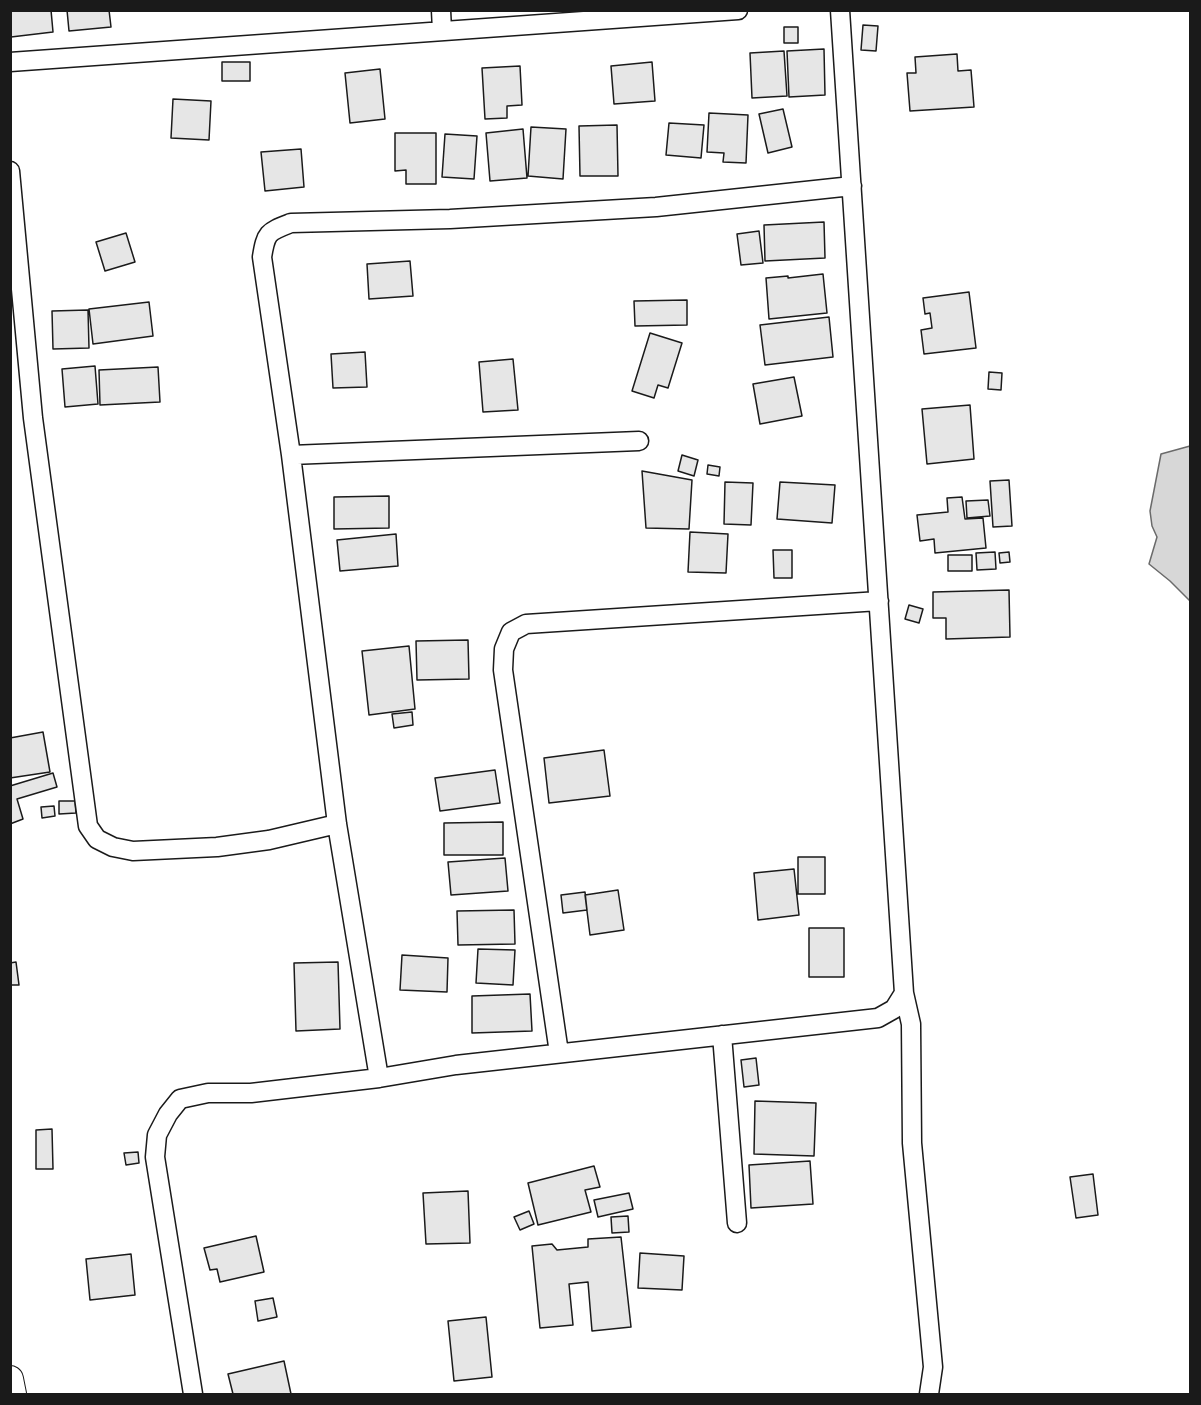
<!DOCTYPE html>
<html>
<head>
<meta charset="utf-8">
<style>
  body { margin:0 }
  #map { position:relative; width:1201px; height:1405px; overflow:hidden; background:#fff; font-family:Mulish,sans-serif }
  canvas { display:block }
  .frame { position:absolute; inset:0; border:12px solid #1a1a1a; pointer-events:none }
</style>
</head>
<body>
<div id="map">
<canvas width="1201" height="1405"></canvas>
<div class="frame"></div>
</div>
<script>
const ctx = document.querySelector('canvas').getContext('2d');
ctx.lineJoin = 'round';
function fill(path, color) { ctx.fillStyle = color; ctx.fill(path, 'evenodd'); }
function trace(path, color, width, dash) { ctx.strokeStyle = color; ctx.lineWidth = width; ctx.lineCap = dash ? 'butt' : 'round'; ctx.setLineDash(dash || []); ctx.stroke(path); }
const water = new Path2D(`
  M 1190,446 L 1190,601 L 1170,581 L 1149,564 L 1157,537 L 1152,526 L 1150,511 L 1161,454 Z`);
fill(water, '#d7d7d7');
trace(water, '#6a6a6a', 1.5);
const building = new Path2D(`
  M 10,10 L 51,10 L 53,32 L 11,37 Z
  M 67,10 L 109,10 L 111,27 L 69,31 Z
  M 863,25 L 878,26 L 876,51 L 861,50 Z
  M 784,27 L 798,27 L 798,43 L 784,43 Z
  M 824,49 L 825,95 L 789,97 L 787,51 Z
  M 784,51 L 787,96 L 752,98 L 750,53 Z
  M 957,54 L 958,71 L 971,70 L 974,107 L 910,111 L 907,73 L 916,73 L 915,57 Z
  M 222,62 L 250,62 L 250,81 L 222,81 Z
  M 652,62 L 655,101 L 614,104 L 611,66 Z
  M 520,66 L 522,105 L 507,106 L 507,118 L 485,119 L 482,68 Z
  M 380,69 L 385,119 L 350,123 L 345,73 Z
  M 173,99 L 211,101 L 209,140 L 171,138 Z
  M 783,109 L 792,147 L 768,153 L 759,114 Z
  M 709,113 L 748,115 L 746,163 L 723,162 L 724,153 L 707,152 Z
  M 669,123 L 704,125 L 701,158 L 666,155 Z
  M 617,125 L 618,176 L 580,176 L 579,126 Z
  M 531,127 L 566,129 L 563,179 L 528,176 Z
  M 523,129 L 527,178 L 490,181 L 486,133 Z
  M 395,133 L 436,133 L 436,184 L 406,184 L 406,170 L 395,171 Z
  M 445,134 L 477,136 L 474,179 L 442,177 Z
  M 301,149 L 304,187 L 265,191 L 261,152 Z
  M 824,222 L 825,258 L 765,261 L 764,225 Z
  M 759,231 L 763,263 L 741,265 L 737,234 Z
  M 126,233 L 135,262 L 105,271 L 96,242 Z
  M 410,261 L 413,296 L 369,299 L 367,264 Z
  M 823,274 L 827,313 L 769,319 L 766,278 L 788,276 L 788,278 Z
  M 969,292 L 976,348 L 924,354 L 921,330 L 932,328 L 930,313 L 925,314 L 923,298 Z
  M 687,300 L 687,325 L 635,326 L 634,301 Z
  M 149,302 L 153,336 L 93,344 L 89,309 Z
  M 88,310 L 89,348 L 53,349 L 52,311 Z
  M 829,317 L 833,357 L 765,365 L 760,325 Z
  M 650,333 L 682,343 L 668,388 L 658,385 L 654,398 L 632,391 Z
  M 365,352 L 367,387 L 333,388 L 331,354 Z
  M 513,359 L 518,410 L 483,412 L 479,362 Z
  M 95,366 L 98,404 L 65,407 L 62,369 Z
  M 158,367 L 160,402 L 100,405 L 99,370 Z
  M 989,372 L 1002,373 L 1001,390 L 988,389 Z
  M 794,377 L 802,416 L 760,424 L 753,384 Z
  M 970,405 L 974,459 L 927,464 L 922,409 Z
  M 682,455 L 698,460 L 694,476 L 678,471 Z
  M 708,465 L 720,467 L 719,476 L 707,474 Z
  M 642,471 L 692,480 L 689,529 L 646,528 Z
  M 1009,480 L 1012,526 L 993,527 L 990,481 Z
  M 725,482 L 753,483 L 751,525 L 724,524 Z
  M 780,482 L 835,485 L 832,523 L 777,519 Z
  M 389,496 L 389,528 L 334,529 L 334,497 Z
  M 962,497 L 965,519 L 983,518 L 986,548 L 935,553 L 934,539 L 920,541 L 917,515 L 948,512 L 947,498 Z
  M 988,500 L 990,516 L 967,518 L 966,501 Z
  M 690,532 L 728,534 L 726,573 L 688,572 Z
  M 396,534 L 398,566 L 340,571 L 337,540 Z
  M 773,550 L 792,550 L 792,578 L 774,578 Z
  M 995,552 L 996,569 L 977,570 L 976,553 Z
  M 1009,552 L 1010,562 L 1000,563 L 999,553 Z
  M 948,555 L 972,555 L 972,571 L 948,571 Z
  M 1009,590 L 1010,637 L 946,639 L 946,618 L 933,618 L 933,592 Z
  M 909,605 L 923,609 L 919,623 L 905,619 Z
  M 468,640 L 469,679 L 417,680 L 416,641 Z
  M 409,646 L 415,709 L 369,715 L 362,651 Z
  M 412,712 L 413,725 L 394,728 L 392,714 Z
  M 43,732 L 50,772 L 10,778 L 10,738 Z
  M 604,750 L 610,796 L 549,803 L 544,758 Z
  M 495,770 L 500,803 L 440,811 L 435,778 Z
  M 53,773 L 57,787 L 17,799 L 23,819 L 10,824 L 10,786 Z
  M 59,801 L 75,801 L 76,813 L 59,814 Z
  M 54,806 L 55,816 L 42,818 L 41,807 Z
  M 503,822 L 503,855 L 444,855 L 444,823 Z
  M 798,857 L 825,857 L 825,894 L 798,894 Z
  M 505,858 L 508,891 L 451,895 L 448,862 Z
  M 794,869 L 799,915 L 758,920 L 754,873 Z
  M 618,890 L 624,930 L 590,935 L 585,895 Z
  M 585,892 L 587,910 L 563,913 L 561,895 Z
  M 514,910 L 515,944 L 458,945 L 457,911 Z
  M 809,928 L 844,928 L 844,977 L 809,977 Z
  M 478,949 L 515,950 L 513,985 L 476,983 Z
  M 402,955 L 448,958 L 447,992 L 400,990 Z
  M 16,962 L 19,985 L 10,985 L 10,963 Z
  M 338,962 L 340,1029 L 296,1031 L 294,963 Z
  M 530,994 L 532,1031 L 472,1033 L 472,996 Z
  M 756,1058 L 759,1085 L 744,1087 L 741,1060 Z
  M 755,1101 L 816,1103 L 814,1156 L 754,1154 Z
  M 52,1129 L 53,1169 L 36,1169 L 36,1130 Z
  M 138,1152 L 139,1163 L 126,1165 L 124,1153 Z
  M 810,1161 L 813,1204 L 751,1208 L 749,1165 Z
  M 594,1166 L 600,1187 L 585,1190 L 591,1212 L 538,1225 L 528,1183 Z
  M 1093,1174 L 1098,1215 L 1076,1218 L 1070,1177 Z
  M 468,1191 L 470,1243 L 426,1244 L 423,1193 Z
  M 629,1193 L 633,1209 L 598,1217 L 594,1200 Z
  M 529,1211 L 534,1224 L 520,1230 L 514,1217 Z
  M 628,1216 L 629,1232 L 612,1233 L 611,1217 Z
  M 256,1236 L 264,1272 L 220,1282 L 217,1269 L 210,1270 L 204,1248 Z
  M 621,1237 L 631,1327 L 592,1331 L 588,1282 L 569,1284 L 573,1325 L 540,1328 L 532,1246 L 552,1244 L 557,1250 L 588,1247 L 588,1239 Z
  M 640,1253 L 684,1256 L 682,1290 L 638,1288 Z
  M 131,1254 L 135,1295 L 90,1300 L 86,1259 Z
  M 273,1298 L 277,1317 L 258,1321 L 255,1301 Z
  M 486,1317 L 492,1377 L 454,1381 L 448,1321 Z
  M 284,1361 L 291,1394 L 233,1394 L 228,1374 Z`);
fill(building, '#e6e6e6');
trace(building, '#1a1a1a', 1.5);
const street = new Path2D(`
  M 441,10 L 442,31
  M 10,62 L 738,10
  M 10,171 L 33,418 L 88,826 L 97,839 L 113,847 L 133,851 L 217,847 L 269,840 L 337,824
  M 291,455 L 639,441
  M 904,993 L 911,1024 L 912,1143 L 933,1367 L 929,1394
  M 722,1035 L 737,1223
  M 559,1053 L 503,670 L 504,649 L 511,632 L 526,624 L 879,601
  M 379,1078 L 337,824 L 291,455 L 262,257 C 266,232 268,232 291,223 L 450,219 L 656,207 L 852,186
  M 193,1394 L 155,1157 L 157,1135 L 168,1114 L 180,1099 L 208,1093 L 251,1093 L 379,1078 L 456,1065 L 878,1018 L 894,1009 L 904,993 L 840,10`);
const secondary = new Path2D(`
  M 10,1379 L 13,1394`);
trace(street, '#1a1a1a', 21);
trace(secondary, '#1a1a1a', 28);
trace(street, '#fff', 18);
trace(secondary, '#fff', 26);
</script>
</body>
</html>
